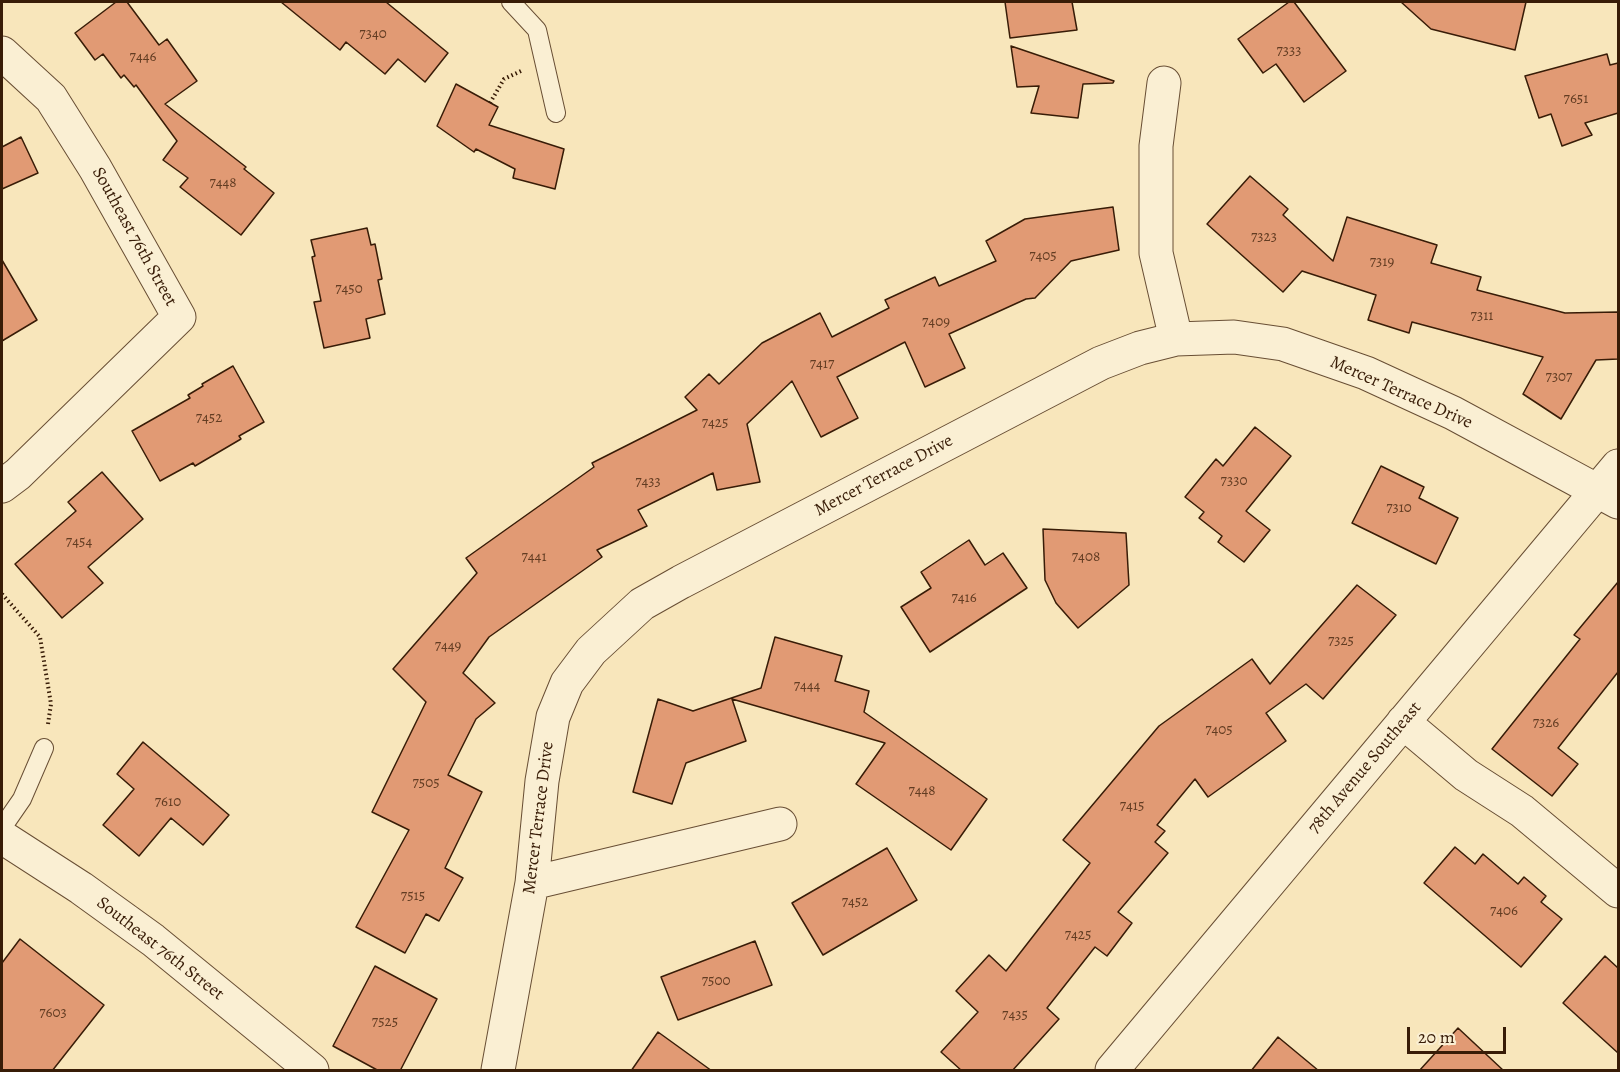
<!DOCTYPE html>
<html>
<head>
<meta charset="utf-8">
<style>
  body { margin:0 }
  #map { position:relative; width:1620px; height:1072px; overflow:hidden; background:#f8e6bb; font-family:Alegreya,serif }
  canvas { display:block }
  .frame { position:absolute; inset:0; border:3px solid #381c07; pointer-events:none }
  .scale { position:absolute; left:1407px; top:1027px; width:99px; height:27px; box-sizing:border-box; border:3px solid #381c07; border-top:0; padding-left:8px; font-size:18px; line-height:21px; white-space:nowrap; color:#381c07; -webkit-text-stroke:4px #faefd3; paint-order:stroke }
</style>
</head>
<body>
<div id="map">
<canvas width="1620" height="1072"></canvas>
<div class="frame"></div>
<div class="scale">20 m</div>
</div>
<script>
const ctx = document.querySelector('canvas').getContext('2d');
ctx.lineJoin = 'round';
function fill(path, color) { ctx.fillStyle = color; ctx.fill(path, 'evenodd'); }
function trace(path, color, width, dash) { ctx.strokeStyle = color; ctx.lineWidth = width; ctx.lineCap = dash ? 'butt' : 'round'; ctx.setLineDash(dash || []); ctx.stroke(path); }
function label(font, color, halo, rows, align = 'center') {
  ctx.font = font + ' Alegreya,serif'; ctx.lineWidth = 6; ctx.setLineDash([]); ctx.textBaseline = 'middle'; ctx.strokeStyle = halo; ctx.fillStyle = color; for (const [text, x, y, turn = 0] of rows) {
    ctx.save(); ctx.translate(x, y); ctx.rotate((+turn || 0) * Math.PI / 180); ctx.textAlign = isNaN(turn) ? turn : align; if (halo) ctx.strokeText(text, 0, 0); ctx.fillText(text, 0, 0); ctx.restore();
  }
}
const building = new Path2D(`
  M 116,2 L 127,2 L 159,45 L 167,39 L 197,81 L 165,104 L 246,167 L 244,169 L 274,193 L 241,235 L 180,187 L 188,178 L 163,160 L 177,141 L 136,85 L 134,87 L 124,75 L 121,78 L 103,54 L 95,60 L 75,33 Z
  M 281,2 L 386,2 L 448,53 L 425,82 L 398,59 L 385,74 L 346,42 L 340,50 Z
  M 1005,2 L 1072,2 L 1077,30 L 1010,38 Z
  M 1289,2 L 1294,2 L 1346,71 L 1304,102 L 1276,64 L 1263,73 L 1238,39 Z
  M 1401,2 L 1526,2 L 1515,50 L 1431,29 Z
  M 1011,46 L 1114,81 L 1113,83 L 1083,84 L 1078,118 L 1031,113 L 1039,86 L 1017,87 Z
  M 1607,54 L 1610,65 L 1618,63 L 1618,113 L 1585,123 L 1592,135 L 1562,146 L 1551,114 L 1539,118 L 1525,76 Z
  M 456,84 L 498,107 L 489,125 L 564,149 L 555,189 L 513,178 L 515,169 L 476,149 L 474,152 L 437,126 Z
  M 21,137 L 38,173 L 2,189 L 2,147 Z
  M 1250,176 L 1288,209 L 1283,215 L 1333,261 L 1347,217 L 1437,245 L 1431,263 L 1481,277 L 1477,290 L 1565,313 L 1618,312 L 1618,359 L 1596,360 L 1561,419 L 1523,394 L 1543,357 L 1412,322 L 1409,333 L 1368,320 L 1376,295 L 1302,271 L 1283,292 L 1207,224 Z
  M 1113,207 L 1119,250 L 1071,261 L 1035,298 L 1026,299 L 949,334 L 965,368 L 925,387 L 905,342 L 837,377 L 858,418 L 821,437 L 792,381 L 747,424 L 760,482 L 717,490 L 713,473 L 638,510 L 647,526 L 597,550 L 602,557 L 489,637 L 463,673 L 495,703 L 476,719 L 448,775 L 482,792 L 445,868 L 463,878 L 439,921 L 426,914 L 405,953 L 356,927 L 409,830 L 372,812 L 426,702 L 393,669 L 477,573 L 466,558 L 594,467 L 592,463 L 697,410 L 685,397 L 709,374 L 719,384 L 762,343 L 820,313 L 832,337 L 889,308 L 885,300 L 935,277 L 939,286 L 996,261 L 986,241 L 1025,219 Z
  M 367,228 L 371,245 L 375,244 L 382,279 L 378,280 L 385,314 L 366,319 L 370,338 L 324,348 L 314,302 L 321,301 L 312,257 L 315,256 L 311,240 Z
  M 2,260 L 37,320 L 2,341 Z
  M 233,366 L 264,422 L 239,436 L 241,439 L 195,466 L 193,463 L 160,481 L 132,431 L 190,398 L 188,395 L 203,386 L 202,384 Z
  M 1255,427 L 1291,456 L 1246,511 L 1270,530 L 1244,562 L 1218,542 L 1222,536 L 1199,518 L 1204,512 L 1185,497 L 1216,459 L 1223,466 Z
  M 1381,466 L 1424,487 L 1419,498 L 1458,518 L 1436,564 L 1352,523 Z
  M 102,472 L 143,519 L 88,567 L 103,583 L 62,618 L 15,564 L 76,511 L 68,502 Z
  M 1043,529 L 1126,533 L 1129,585 L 1078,628 L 1056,603 L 1045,580 Z
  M 969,540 L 985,565 L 1003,553 L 1027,588 L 930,652 L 901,607 L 931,588 L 921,572 Z
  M 1618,582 L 1618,672 L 1558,748 L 1578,764 L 1552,796 L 1492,749 L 1580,639 L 1574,635 Z
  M 1357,585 L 1396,615 L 1323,699 L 1306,684 L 1266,713 L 1286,741 L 1208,797 L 1195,779 L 1157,825 L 1165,831 L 1155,842 L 1168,853 L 1118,912 L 1132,923 L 1107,956 L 1095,947 L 1047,1008 L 1059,1019 L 1012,1071 L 962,1071 L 941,1052 L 978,1012 L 956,991 L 989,955 L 1006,971 L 1090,863 L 1063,840 L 1159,726 L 1252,659 L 1270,684 Z
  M 775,637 L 842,656 L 835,681 L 869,691 L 864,712 L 987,799 L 951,850 L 856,784 L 885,743 L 732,699 L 746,741 L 686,763 L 672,804 L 633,792 L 658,699 L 693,711 L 761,688 Z
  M 143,742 L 229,815 L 203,845 L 171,818 L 139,856 L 103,825 L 134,789 L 117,774 Z
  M 1455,847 L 1475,864 L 1483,854 L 1518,884 L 1524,877 L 1546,896 L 1541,902 L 1562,919 L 1521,967 L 1424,883 Z
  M 887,848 L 917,900 L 823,955 L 792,903 Z
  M 20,939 L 104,1005 L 52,1071 L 2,1071 L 2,963 Z
  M 755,941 L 772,985 L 678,1020 L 661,977 Z
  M 1605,956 L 1618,968 L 1618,1053 L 1563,1003 Z
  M 375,966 L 437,999 L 400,1071 L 379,1071 L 333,1046 Z
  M 1458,1028 L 1504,1071 L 1419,1071 Z
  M 658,1032 L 712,1071 L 631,1071 Z
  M 1278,1037 L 1319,1071 L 1251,1071 Z`);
fill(building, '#e19a74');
trace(building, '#381c07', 1.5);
const service = new Path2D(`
  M 511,2 L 537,30 L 556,113
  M 2,828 L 22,799 L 44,748`);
const minor = new Path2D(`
  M 2,53 L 51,98 L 95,168 L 179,317 L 18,474 L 2,486
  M 1164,83 L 1156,146 L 1156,253 L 1176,339
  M 1403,722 L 1466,775 L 1522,811 L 1618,891
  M 2,837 L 81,888 L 153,940 L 312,1070
  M 532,883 L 780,824
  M 498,1070 L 532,883 L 542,781 L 553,717 L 567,683 L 591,651 L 642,604 L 681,582 L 1101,363 L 1140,348 L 1176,339 L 1234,337 L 1283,344 L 1366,373 L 1453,413 L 1618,502
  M 1112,1070 L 1618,466`);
trace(service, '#684e34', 20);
trace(minor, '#684e34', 35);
trace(new Path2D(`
  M 490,103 L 504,79 L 521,71
  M 2,594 L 40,637 L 51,704 L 48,724`), '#381c07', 4, [1.5, 3]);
trace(service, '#faefd3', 18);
trace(minor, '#faefd3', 33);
label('15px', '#623c22', null, [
  ["7340",373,34],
  ["7333",1289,51],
  ["7446",143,57],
  ["7651",1576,99],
  ["7448",223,183],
  ["7323",1264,237],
  ["7405",1043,256],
  ["7319",1382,262],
  ["7450",349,289],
  ["7311",1482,316],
  ["7409",936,322],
  ["7417",822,364],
  ["7307",1559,377],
  ["7452",209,418],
  ["7425",715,423],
  ["7330",1234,481],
  ["7433",648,482],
  ["7310",1399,508],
  ["7454",79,542],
  ["7441",534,557],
  ["7408",1086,557],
  ["7416",964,598],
  ["7325",1341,641],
  ["7449",448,646],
  ["7444",807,686],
  ["7326",1546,723],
  ["7405",1219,730],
  ["7505",426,783],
  ["7448",922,791],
  ["7610",168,802],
  ["7415",1132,806],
  ["7515",413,896],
  ["7452",855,902],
  ["7406",1504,911],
  ["7425",1078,935],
  ["7500",716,981],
  ["7603",53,1013],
  ["7435",1015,1015],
  ["7525",385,1022]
]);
label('18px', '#381c07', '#faefd3', [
  ["Southeast 76th Street",134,237,61],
  ["Mercer Terrace Drive",1401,393,24],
  ["Mercer Terrace Drive",884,476,-28],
  ["78th Avenue Southeast",1365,768,-50],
  ["Mercer Terrace Drive",539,818,-83],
  ["Southeast 76th Street",160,949,38]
]);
</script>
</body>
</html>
